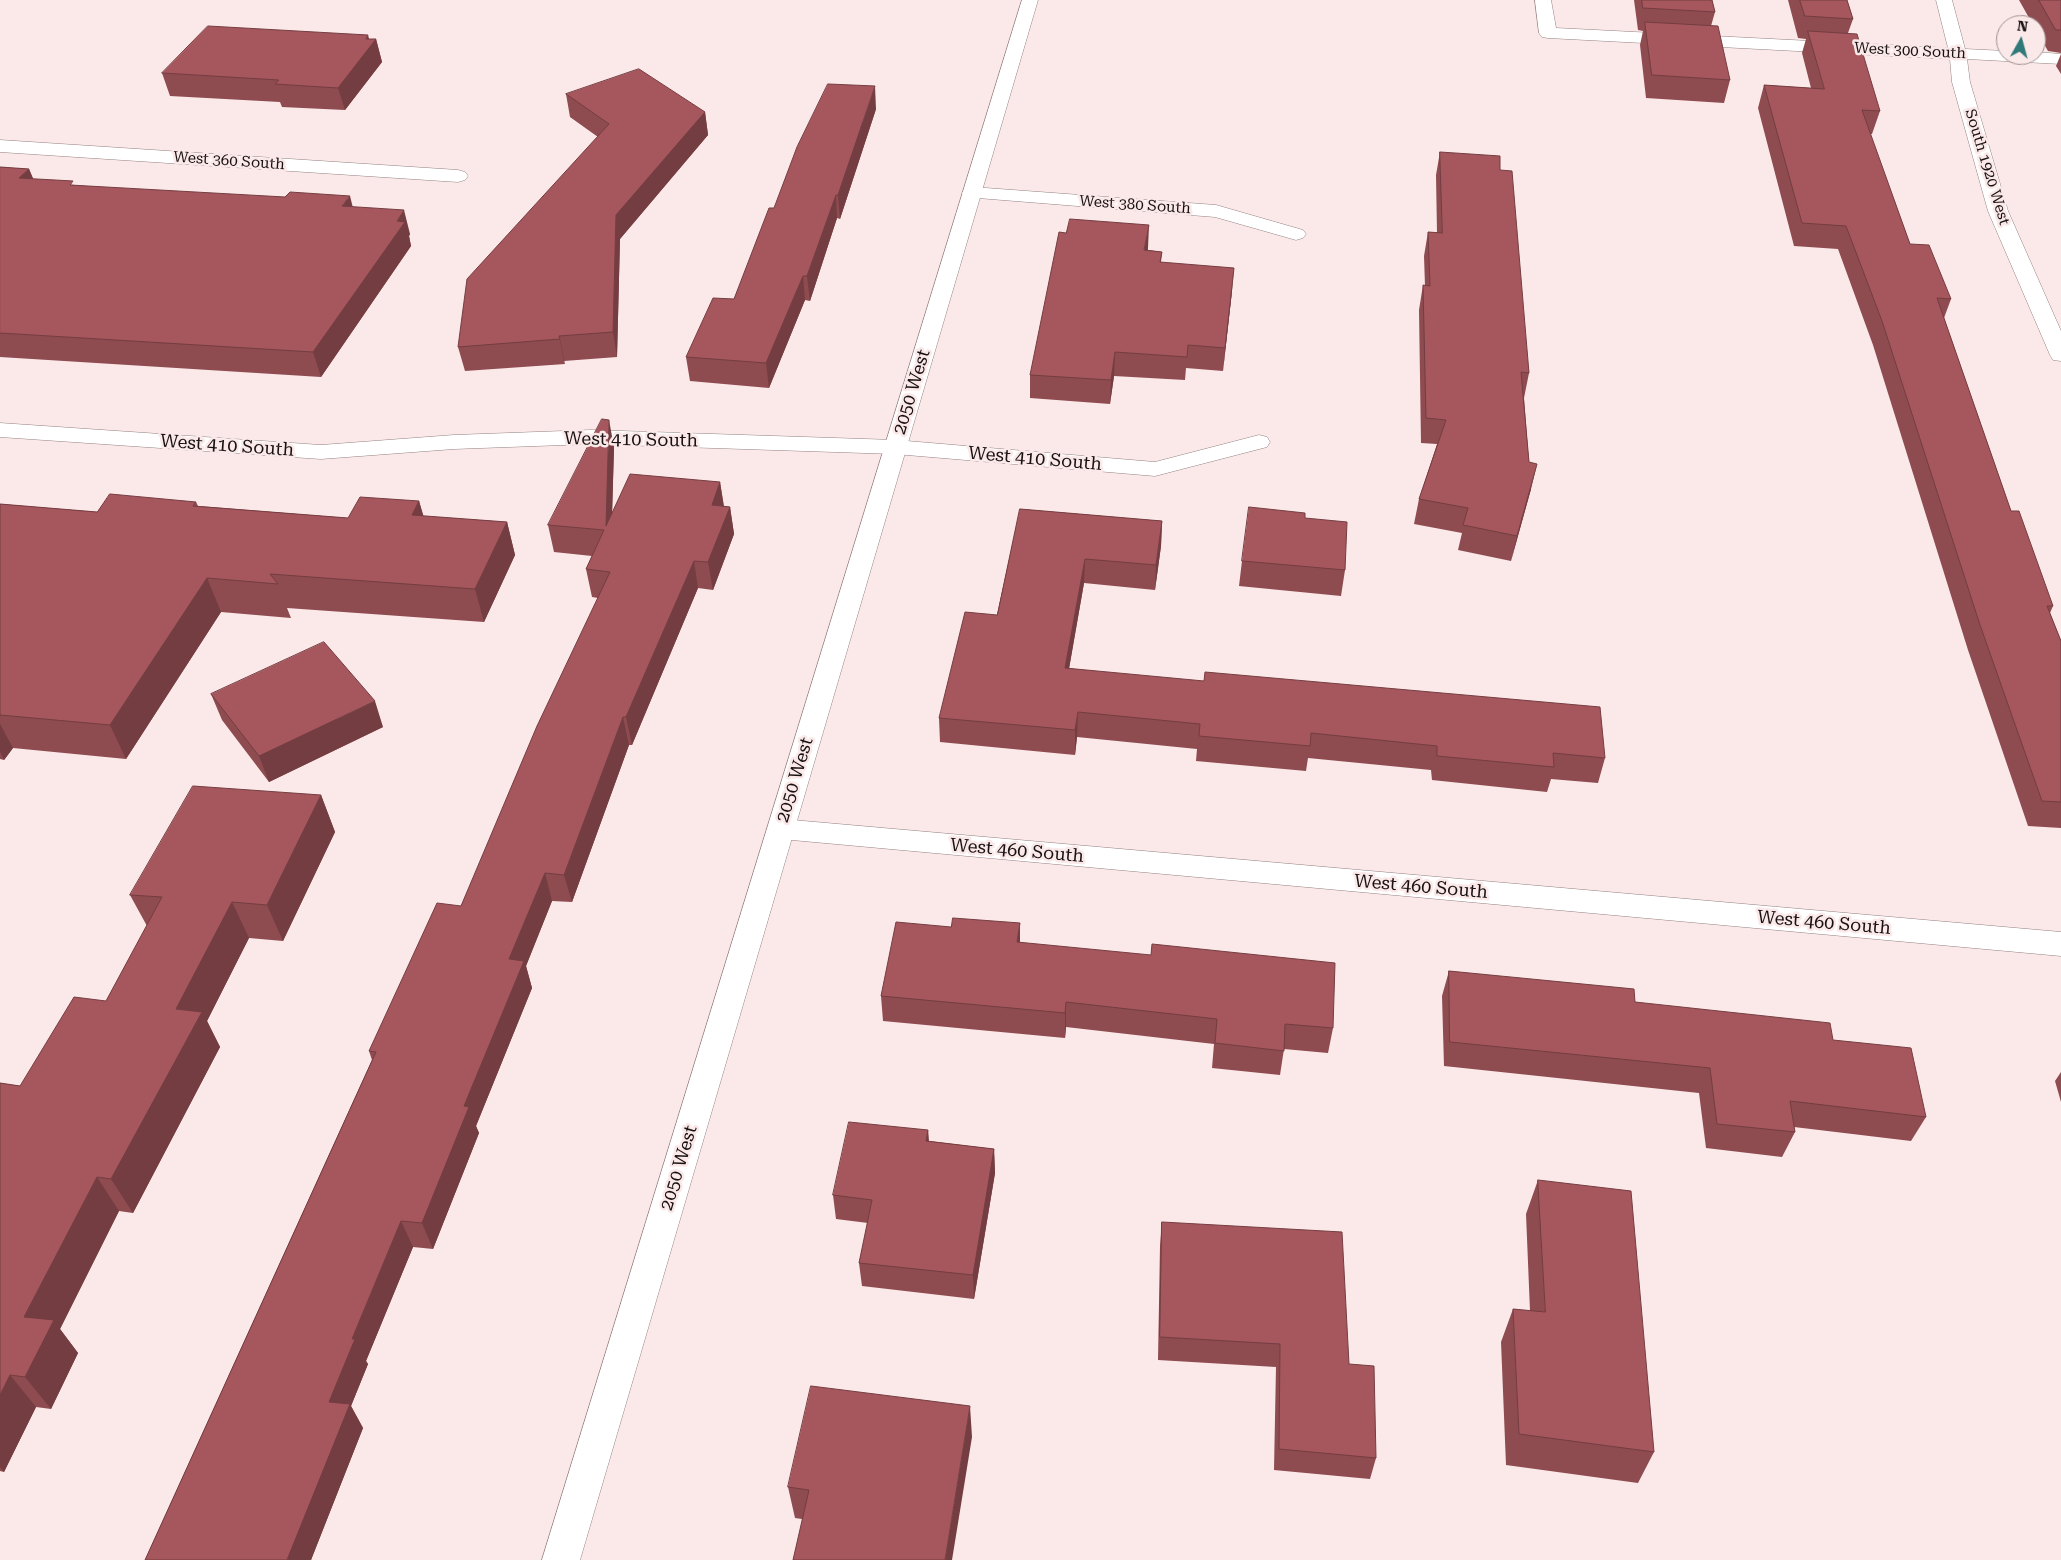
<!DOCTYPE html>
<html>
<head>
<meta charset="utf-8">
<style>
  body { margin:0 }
  #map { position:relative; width:2061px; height:1560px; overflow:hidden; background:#fbe8e8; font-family:"Roboto Serif",serif }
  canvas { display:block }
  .north { position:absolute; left:1996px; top:15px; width:50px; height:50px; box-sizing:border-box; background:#fbe8e8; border:1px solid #a09292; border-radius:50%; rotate:7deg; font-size:14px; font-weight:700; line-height:20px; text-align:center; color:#171111 }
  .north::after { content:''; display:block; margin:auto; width:18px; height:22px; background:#2f7979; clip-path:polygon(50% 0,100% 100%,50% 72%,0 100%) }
</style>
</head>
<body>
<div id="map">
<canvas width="2061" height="1560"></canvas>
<div class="north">N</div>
</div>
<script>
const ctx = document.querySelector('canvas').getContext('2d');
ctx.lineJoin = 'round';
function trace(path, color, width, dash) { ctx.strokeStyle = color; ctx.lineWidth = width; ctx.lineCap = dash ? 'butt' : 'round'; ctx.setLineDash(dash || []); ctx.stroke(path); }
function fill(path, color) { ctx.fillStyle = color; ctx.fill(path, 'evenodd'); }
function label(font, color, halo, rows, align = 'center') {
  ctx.font = font + ' "Roboto Serif",serif'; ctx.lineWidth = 5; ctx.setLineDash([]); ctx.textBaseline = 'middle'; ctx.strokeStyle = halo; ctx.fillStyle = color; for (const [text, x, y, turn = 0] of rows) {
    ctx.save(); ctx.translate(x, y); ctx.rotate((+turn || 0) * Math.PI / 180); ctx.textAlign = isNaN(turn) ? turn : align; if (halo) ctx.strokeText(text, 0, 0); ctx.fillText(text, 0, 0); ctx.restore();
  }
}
const minor = new Path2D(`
  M 1535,0 L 1551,0 L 1556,28 L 1948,48 L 1936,0 L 1952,0 L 1965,49 L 2006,51 L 2006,55 L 2036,55 L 2036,52 L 2061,54 L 2061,64 L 1967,59 L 1970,82 L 2008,211 L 2061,331 L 2061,361 L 2053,360 L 2050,355 L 1988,211 L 1952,82 L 1950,59 L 1548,38 L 1542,37 L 1539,33 Z
  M 0,140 L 458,170 L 465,172 L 468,176 L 465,180 L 458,182 L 0,152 Z
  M 972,187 L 1216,205 L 1303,230 L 1306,234 L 1303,238 L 1296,240 L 1215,217 L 965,197 L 962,193 L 965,189 Z
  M 0,423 L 321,445 L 454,435 L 591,430 L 895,440 L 1155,462 L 1259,435 L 1267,437 L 1270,442 L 1267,447 L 1155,476 L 895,454 L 591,444 L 454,449 L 321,459 L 0,437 Z
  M 781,819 L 2061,932 L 2061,956 L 781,839 L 771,836 L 767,829 L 771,822 Z`);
const tertiary = new Path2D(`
  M 1022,0 L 1038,0 L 580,1560 L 542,1560 Z`);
trace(minor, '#948282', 1);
trace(tertiary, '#948282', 1);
fill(minor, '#fff');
fill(tertiary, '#fff');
fill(new Path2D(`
  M 1634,0 L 1712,0 L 1715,12 L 1711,26 L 1730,80 L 1724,103 L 1646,98 L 1640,45 L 1643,31 L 1638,30 Z
  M 1788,0 L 1847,0 L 1853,19 L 1848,33 L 1880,111 L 1872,134 L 1870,134 L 1910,244 L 1951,299 L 1944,318 L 2011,511 L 2053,606 L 2050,613 L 2061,641 L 2061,828 L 2028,826 L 1968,650 L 1873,345 L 1838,249 L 1794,246 L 1758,108 L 1764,85 L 1811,88 L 1802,53 L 1806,39 L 1798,38 Z
  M 2019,0 L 2061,0 L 2061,53 L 2048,51 L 2036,30 L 2036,25 L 2033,25 Z
  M 369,39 L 376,39 L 382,62 L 345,110 L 282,107 L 280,102 L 170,96 L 162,73 Z
  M 2061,54 L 2061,74 L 2056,66 Z
  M 566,94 L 705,112 L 708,135 L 620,239 L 617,357 L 564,361 L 565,364 L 465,371 L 458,347 L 598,137 L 570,117 Z
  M 876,109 L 840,219 L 837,218 L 810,301 L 805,300 L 769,388 L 690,381 L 686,357 L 734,299 L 774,208 Z
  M 1440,152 L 1500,170 L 1529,373 L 1524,398 L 1531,489 L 1511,561 L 1458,550 L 1462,533 L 1414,524 L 1419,499 L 1437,444 L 1421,443 L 1419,310 L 1423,285 L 1425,286 L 1424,256 L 1428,232 L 1437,233 L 1436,175 Z
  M 0,167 L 29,169 L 33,179 L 74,185 L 353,207 L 410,234 L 409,236 L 411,246 L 321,377 L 0,357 Z
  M 1148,248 L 1148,250 L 1162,252 L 1161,262 L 1232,291 L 1223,371 L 1186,368 L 1185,380 L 1114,376 L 1110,404 L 1030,398 L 1030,375 Z
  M 614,447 L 612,512 L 720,482 L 724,506 L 730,507 L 734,534 L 713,590 L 698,588 L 632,745 L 629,745 L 572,902 L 552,901 L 526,966 L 532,988 L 476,1126 L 479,1133 L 433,1249 L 413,1247 L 366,1361 L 368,1364 L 351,1406 L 363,1428 L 311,1560 L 145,1560 L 372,1060 L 369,1051 L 461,906 L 598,598 L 592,597 L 586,569 L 592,556 L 554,552 L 548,525 Z
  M 419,501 L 423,516 L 507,522 L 515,555 L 484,622 L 287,608 L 291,618 L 221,612 L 126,759 L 13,748 L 4,760 L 0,759 L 0,504 L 97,512 L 196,502 L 198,506 L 348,518 Z
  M 1020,509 L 1162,521 L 1161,546 L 1155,590 L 1084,583 L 1069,668 L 1605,758 L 1598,783 L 1551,779 L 1547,792 L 1432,780 L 1431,770 L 1308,758 L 1306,771 L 1196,761 L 1197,749 L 1077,737 L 1075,755 L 940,742 L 939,718 L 997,615 Z
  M 1305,518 L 1345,570 L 1341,596 L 1239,586 L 1242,561 Z
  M 211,694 L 383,727 L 269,782 L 222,720 Z
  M 321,795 L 335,832 L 283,941 L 249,938 L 207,1021 L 220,1047 L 133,1213 L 119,1211 L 60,1329 L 78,1353 L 51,1409 L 36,1407 L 4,1472 L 0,1471 L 0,1083 L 20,1086 L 106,1001 L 147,926 L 130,895 Z
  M 1020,923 L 1020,942 L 1333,1028 L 1328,1053 L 1284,1049 L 1280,1075 L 1212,1068 L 1214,1044 L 1066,1027 L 1065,1038 L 883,1021 L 881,996 L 951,927 Z
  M 1449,971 L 1635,1002 L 1833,1040 L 1926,1117 L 1911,1141 L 1794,1127 L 1795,1132 L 1782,1157 L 1706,1148 L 1699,1093 L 1444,1066 L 1442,996 Z
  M 2061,1072 L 2061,1102 L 2055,1081 Z
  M 928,1130 L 929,1141 L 994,1149 L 995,1173 L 974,1299 L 862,1286 L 859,1263 L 868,1223 L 836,1219 L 833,1195 Z
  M 1538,1180 L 1654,1452 L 1638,1483 L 1506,1465 L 1501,1342 L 1513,1309 L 1530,1311 L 1526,1214 Z
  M 1162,1222 L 1349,1364 L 1376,1458 L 1370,1479 L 1274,1470 L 1276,1367 L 1158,1360 L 1160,1246 Z
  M 972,1437 L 802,1519 L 795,1518 L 788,1487 Z`), '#8e4b50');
fill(new Path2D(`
  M 368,35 L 371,46 L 376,39 L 382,62 L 345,110 L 338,88 L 366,39 Z
  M 875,86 L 876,109 L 840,219 L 838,195 Z
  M 705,112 L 708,135 L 620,239 L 617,357 L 613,332 L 616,215 Z
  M 29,169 L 39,192 L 19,178 Z
  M 836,195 L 837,218 L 810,301 L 807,276 Z
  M 350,196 L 356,220 L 342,206 Z
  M 404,210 L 410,234 L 409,236 L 411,246 L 321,377 L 313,352 L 397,221 Z
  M 1149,225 L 1148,248 L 1143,273 L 1144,250 Z
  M 1234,268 L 1232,291 L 1223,371 L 1225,348 Z
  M 803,276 L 805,300 L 769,388 L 766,363 Z
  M 559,336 L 564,361 L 565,364 L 560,339 Z
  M 1115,352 L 1114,376 L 1110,404 L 1111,380 Z
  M 609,420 L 614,447 L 611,554 L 606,526 Z
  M 1537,464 L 1531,489 L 1511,561 L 1517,536 Z
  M 720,482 L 724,509 L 712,505 Z
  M 419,501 L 429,534 L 412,515 Z
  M 730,507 L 734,534 L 713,590 L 708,562 Z
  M 1162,521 L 1161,546 L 1155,590 L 1156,565 Z
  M 507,522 L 515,555 L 484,622 L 475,589 Z
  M 1085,559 L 1084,583 L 1065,692 L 1065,668 Z
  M 694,561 L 698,588 L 632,745 L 626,717 Z
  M 207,578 L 221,612 L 126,759 L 110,725 Z
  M 375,701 L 383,727 L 269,782 L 259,756 Z
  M 1078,712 L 1077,737 L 1075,755 L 1075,730 Z
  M 623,717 L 629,745 L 572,902 L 564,875 Z
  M 0,724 L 13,748 L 4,760 L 0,752 Z
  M 321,795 L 335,832 L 283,941 L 267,905 Z
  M 545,873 L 552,901 L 526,966 L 532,988 L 476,1126 L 479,1133 L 433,1249 L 422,1223 L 464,1106 L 509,959 Z
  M 232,902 L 249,938 L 207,1021 L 220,1047 L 133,1213 L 111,1179 L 176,1009 Z
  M 1020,923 L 1020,948 L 1017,942 Z
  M 1066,1002 L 1066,1027 L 1065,1038 L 1065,1013 Z
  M 928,1130 L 929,1154 L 926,1141 Z
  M 994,1149 L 995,1173 L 974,1299 L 973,1275 Z
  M 97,1177 L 119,1211 L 60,1329 L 78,1353 L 51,1409 L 25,1377 L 24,1317 Z
  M 401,1221 L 413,1247 L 366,1361 L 368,1364 L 351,1406 L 363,1428 L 311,1560 L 288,1560 L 329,1402 L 352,1339 Z
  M 10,1375 L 36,1407 L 4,1472 L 0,1467 L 0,1395 Z
  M 970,1406 L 972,1437 L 952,1560 L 945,1560 Z`), '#743d41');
const building = new Path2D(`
  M 1642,0 L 1712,0 L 1715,12 L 1643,8 Z
  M 1800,0 L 1847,0 L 1853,19 L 1805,16 Z
  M 2039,0 L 2061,0 L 2061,30 L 2056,30 Z
  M 1645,22 L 1718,26 L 1730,80 L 1652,75 Z
  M 208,26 L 368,35 L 366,39 L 376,39 L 338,88 L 275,84 L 279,80 L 162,73 Z
  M 1808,31 L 1857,34 L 1880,111 L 1862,110 L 1910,244 L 1929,245 L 1951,299 L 1937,298 L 2011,511 L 2019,511 L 2053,606 L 2047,606 L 2061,641 L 2061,802 L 2042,801 L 1980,625 L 1882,321 L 1846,226 L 1802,223 L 1764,85 L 1824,89 Z
  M 639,69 L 705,112 L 616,215 L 613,332 L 559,336 L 560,339 L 458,347 L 467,279 L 609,124 L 566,94 Z
  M 828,84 L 875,86 L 838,195 L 836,195 L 807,276 L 803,276 L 766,363 L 686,357 L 713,298 L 734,299 L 769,208 L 774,208 L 797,147 Z
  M 1440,152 L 1500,156 L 1500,170 L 1512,171 L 1529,373 L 1521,372 L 1529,462 L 1537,464 L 1517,536 L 1463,525 L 1468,508 L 1419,499 L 1446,420 L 1426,418 L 1423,285 L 1430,286 L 1428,232 L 1442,233 Z
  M 0,167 L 29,169 L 19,178 L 73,181 L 70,185 L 285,197 L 290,192 L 350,196 L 342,206 L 404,210 L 397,221 L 405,222 L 313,352 L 0,333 Z
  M 1070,219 L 1149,225 L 1144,250 L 1162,252 L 1160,262 L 1234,268 L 1225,348 L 1188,345 L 1187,357 L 1115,352 L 1111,380 L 1030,375 L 1059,232 L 1066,233 Z
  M 602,419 L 609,420 L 606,526 L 630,474 L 720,482 L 712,505 L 730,507 L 708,562 L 694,561 L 626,717 L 623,717 L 564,875 L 545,873 L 509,959 L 524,961 L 464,1106 L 469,1107 L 422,1223 L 401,1221 L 352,1339 L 355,1339 L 329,1402 L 350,1404 L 287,1560 L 145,1560 L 376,1052 L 369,1051 L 437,903 L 461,906 L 537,726 L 610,572 L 586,569 L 604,530 L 548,525 Z
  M 110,494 L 196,502 L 193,506 L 348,518 L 360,497 L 419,501 L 412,515 L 507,522 L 475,589 L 270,574 L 278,584 L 207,578 L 110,725 L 0,715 L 0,504 L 97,512 Z
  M 1249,507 L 1305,513 L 1305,518 L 1347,522 L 1345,570 L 1242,561 Z
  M 1020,509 L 1162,521 L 1156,565 L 1085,559 L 1065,668 L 1204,681 L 1205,672 L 1600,707 L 1605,758 L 1553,753 L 1554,767 L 1437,756 L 1437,746 L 1311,733 L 1310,746 L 1199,736 L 1200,724 L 1078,712 L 1075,730 L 939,718 L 965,612 L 997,615 Z
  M 324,642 L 375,701 L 259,756 L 211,694 Z
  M 193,786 L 321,795 L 267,905 L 232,902 L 176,1009 L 202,1012 L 111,1179 L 97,1177 L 24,1317 L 54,1320 L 25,1377 L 10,1375 L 0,1395 L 0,1083 L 20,1086 L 74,997 L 106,1001 L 162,897 L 130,895 Z
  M 953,918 L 1020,923 L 1017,942 L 1151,955 L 1152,944 L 1335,963 L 1333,1028 L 1285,1024 L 1284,1051 L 1215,1043 L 1217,1019 L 1066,1002 L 1065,1013 L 881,996 L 896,922 L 951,927 Z
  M 1449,971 L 1634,989 L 1635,1002 L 1830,1023 L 1833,1040 L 1911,1048 L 1926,1117 L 1790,1101 L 1795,1132 L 1717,1124 L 1710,1068 L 1450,1042 Z
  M 849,1122 L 928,1130 L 926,1141 L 994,1149 L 973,1275 L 859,1263 L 872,1200 L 833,1195 Z
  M 1538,1180 L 1631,1191 L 1654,1452 L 1519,1434 L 1513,1309 L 1545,1312 Z
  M 1162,1222 L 1342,1232 L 1349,1364 L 1374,1366 L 1376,1458 L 1279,1449 L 1280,1344 L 1160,1337 Z
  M 811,1386 L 970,1406 L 945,1560 L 793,1560 L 809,1490 L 788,1487 Z`);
fill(building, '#a5575d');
trace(building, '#743d41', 1);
label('15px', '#171111', '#fbe8e8', [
  ["West 300 South",1910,51,3],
  ["West 360 South",229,161,4],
  ["South 1920 West",1987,167,73],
  ["West 380 South",1135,205,4]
]);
label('18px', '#171111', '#fbe8e8', [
  ["2050 West",912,392,-73],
  ["West 410 South",631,440,1],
  ["West 410 South",227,446,4],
  ["West 410 South",1035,459,5],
  ["2050 West",795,780,-73],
  ["West 460 South",1017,851,5],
  ["West 460 South",1421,887,5],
  ["West 460 South",1824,923,5],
  ["2050 West",679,1168,-73]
]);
</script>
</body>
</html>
